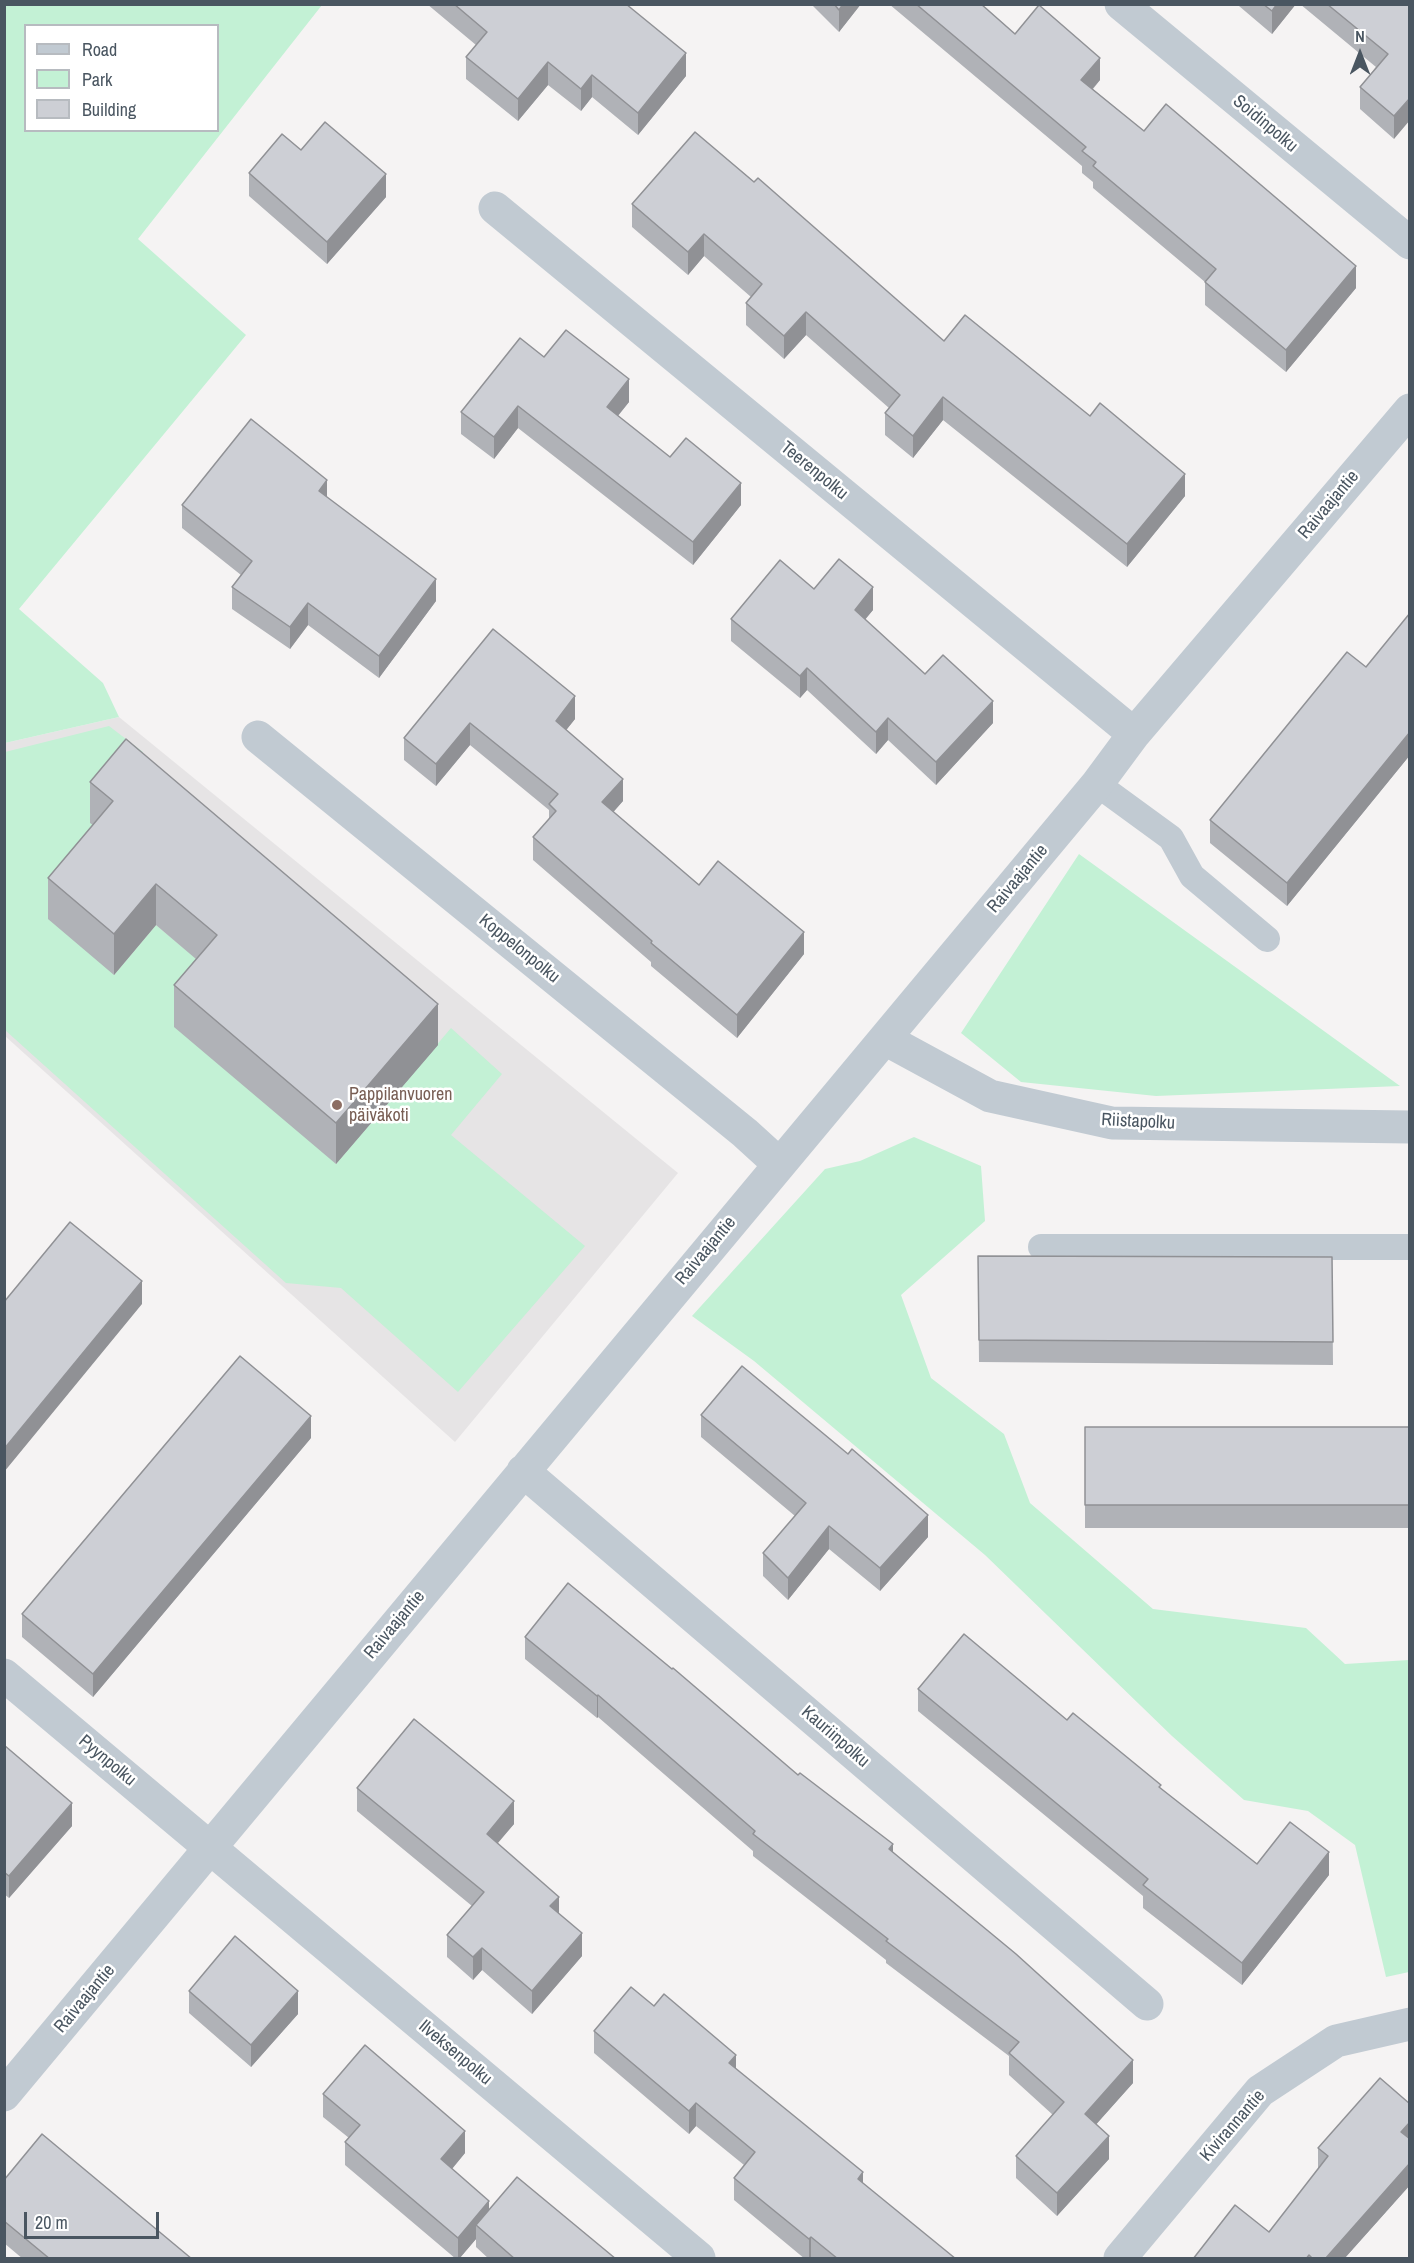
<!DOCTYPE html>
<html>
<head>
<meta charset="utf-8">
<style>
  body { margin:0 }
  #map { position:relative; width:1414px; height:2263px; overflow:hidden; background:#f5f3f3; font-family:"Archivo Narrow",sans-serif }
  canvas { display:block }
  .frame { position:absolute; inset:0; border:6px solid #4a5661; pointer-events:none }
  .legend { position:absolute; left:24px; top:24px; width:195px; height:108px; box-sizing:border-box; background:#fff; border:2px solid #b7bbc0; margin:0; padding:8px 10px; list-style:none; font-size:18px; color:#4a5661 }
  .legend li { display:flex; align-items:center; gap:12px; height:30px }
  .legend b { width:30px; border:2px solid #b7bbc0 }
  .north { position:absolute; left:1330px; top:24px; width:60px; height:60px; -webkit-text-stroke:4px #fff; paint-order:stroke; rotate:0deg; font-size:16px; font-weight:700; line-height:24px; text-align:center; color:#4a5661 }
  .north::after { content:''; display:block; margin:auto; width:21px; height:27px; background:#4a5661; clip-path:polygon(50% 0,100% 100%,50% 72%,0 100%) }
  .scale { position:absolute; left:24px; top:2212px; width:135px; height:27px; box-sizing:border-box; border:3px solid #4a5661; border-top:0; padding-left:8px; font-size:18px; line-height:21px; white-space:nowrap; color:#4a5661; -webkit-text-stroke:4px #fff; paint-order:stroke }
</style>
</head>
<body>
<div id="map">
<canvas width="1414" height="2263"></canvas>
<div class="frame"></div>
<ul class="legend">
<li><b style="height:8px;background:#c1cad2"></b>Road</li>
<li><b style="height:16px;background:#c3f1d5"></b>Park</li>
<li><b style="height:16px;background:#cdcfd5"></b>Building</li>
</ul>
<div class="north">N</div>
<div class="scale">20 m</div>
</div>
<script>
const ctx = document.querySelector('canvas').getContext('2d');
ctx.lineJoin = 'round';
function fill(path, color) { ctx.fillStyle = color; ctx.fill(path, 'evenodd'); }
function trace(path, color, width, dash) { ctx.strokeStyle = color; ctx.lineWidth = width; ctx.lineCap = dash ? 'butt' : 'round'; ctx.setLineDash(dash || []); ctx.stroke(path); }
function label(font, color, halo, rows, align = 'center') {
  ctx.font = font + ' "Archivo Narrow",sans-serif'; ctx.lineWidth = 5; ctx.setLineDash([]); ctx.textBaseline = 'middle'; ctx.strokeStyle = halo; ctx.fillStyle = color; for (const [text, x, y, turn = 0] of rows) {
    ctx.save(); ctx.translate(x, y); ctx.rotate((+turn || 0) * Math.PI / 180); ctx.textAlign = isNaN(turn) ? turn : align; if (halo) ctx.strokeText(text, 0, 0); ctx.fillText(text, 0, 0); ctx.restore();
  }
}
fill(new Path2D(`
  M 119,717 L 678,1173 L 455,1442 L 5,1036 L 5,743 Z`), '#e6e4e5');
fill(new Path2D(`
  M 4,5 L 322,5 L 138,239 L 246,335 L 19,609 L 103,683 L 119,717 L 5,743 ZM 26,26 L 218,26 L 218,130 L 26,130 Z
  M 109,726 L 143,752 L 126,780 L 113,843 L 114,975 L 156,925 L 217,976 L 336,1164 L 451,1028 L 502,1074 L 451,1135 L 585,1246 L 458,1392 L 341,1288 L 286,1283 L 5,1030 L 5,752 Z
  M 1079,854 L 1400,1086 L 1156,1096 L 1021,1082 L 961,1033 Z
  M 914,1137 L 981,1166 L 985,1221 L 901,1295 L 931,1378 L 1004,1434 L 1030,1503 L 1153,1609 L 1306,1628 L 1345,1664 L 1409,1660 L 1409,1972 L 1386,1977 L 1355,1845 L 1308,1811 L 1244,1800 L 1172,1736 L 985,1555 L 754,1361 L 692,1316 L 825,1169 L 860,1161 Z`), '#c3f1d5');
trace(new Path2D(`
  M 1097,784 L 1171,838 L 1192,876 L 1267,939
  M 1041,1247 L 1410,1247`), '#c1cad2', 26);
trace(new Path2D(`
  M 1121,4 L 1410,243
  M 495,208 L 1134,734
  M 258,737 L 745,1133 L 779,1164
  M 885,1039 L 990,1096 L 1112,1123 L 1410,1127
  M 523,1471 L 1147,2004
  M 4,1675 L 699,2258
  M 4,2095 L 1097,784 L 1134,734 L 1410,410
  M 1120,2258 L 1260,2091 L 1336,2041 L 1410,2024`), '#c1cad2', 33);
fill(new Path2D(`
  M 427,4 L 626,4 L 686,76 L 638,135 L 592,97 L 581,111 L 548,85 L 518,121 L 466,79 L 466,57 L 476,45 Z
  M 811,4 L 861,4 L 839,32 Z
  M 889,4 L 981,4 L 1015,34 L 1100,80 L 1093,89 L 1144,131 L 1356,288 L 1286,372 L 1205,305 L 1205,282 L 1093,188 L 1093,182 L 1082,173 L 1082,166 Z
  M 1239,4 L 1296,4 L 1272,34 L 1239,6 Z
  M 1300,4 L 1410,4 L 1394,139 L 1360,109 L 1360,87 L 1376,67 Z
  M 695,132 L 944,341 L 1185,496 L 1127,567 L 943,420 L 913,458 L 885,435 L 885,413 L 889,408 L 806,335 L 784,359 L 746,325 L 746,303 L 751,297 L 704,256 L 688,275 L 632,227 L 632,204 Z
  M 301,150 L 386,197 L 327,264 L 249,196 L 249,173 Z
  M 544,357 L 629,402 L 618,416 L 670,457 L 741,505 L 693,565 L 518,428 L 494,459 L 461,434 L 461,412 Z
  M 327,497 L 436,601 L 379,678 L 308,625 L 290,649 L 232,609 L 232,587 L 241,575 L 182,528 L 182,505 Z
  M 814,589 L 873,610 L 865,619 L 925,674 L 993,723 L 936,785 L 888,740 L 876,754 L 807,690 L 800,698 L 731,641 L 731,619 Z
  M 1410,613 L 1410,755 L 1287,906 L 1210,843 L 1210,820 L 1366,667 Z
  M 493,629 L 575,719 L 566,730 L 623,801 L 613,812 L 699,885 L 804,954 L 737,1038 L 651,966 L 651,962 L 533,860 L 533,837 L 549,820 L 549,810 L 470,745 L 436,786 L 404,760 L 404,738 Z
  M 90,782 L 438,1045 L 336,1164 L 174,1027 L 174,985 L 196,959 L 156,925 L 114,975 L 48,919 L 48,878 L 93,825 L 90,823 Z
  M 978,1256 L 1332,1257 L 1333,1365 L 979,1362 Z
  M 701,1415 L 928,1537 L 880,1591 L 829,1549 L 788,1600 L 763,1576 L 763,1553 L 795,1516 L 701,1437 Z
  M 1085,1427 L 1410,1427 L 1410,1528 L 1085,1528 Z
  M 311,1438 L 93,1697 L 22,1637 L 22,1614 Z
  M 525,1637 L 798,1775 L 893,1853 L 1133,2083 L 1096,2124 L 1109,2159 L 1057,2216 L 1016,2178 L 1016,2156 L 1053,2115 L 1009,2075 L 1009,2056 L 886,1963 L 886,1960 L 753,1856 L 753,1851 L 598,1717 L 597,1718 L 525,1659 Z
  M 918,1689 L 1067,1720 L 1161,1789 L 1257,1864 L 1329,1875 L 1242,1985 L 1143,1908 L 1143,1896 L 918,1711 Z
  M 4,1745 L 72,1826 L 9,1898 L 4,1894 Z
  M 357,1788 L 514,1824 L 497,1843 L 559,1914 L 582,1956 L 532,2014 L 482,1970 L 473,1980 L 447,1957 L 447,1935 L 472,1906 L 357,1811 Z
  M 189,1991 L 298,2014 L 251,2067 L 189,2013 Z
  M 654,2006 L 736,2069 L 863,2184 L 956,2259 L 805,2259 L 734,2200 L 734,2178 L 744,2165 L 696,2126 L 689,2134 L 594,2053 L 594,2031 Z
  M 323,2094 L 465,2153 L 452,2169 L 489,2210 L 616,2259 L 489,2259 L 476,2247 L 476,2239 L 459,2259 L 456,2259 L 345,2165 L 345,2142 L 349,2138 L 323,2117 Z
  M 1410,2104 L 1410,2185 L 1344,2259 L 1193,2259 L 1269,2232 L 1318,2169 L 1318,2148 Z
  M 4,2180 L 192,2259 L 23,2259 L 4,2243 Z`), '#b0b2b7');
fill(new Path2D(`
  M 843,4 L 861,4 L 839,32 L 839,10 Z
  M 1277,4 L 1296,4 L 1272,34 L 1272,11 Z
  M 686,53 L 686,76 L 638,135 L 638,113 Z
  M 1100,58 L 1100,80 L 1081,102 L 1081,80 Z
  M 548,62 L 548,85 L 518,121 L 518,99 Z
  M 592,75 L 592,97 L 581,111 L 581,89 Z
  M 1410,98 L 1410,120 L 1394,139 L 1394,116 Z
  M 386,174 L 386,197 L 327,264 L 327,242 Z
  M 704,234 L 704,256 L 688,275 L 688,252 Z
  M 1356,266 L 1356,288 L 1286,372 L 1286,350 Z
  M 806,312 L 806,335 L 784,359 L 784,336 Z
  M 629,379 L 629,402 L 607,429 L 607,407 Z
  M 943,397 L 943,420 L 913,458 L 913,436 Z
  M 518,406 L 518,428 L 494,459 L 494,437 Z
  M 1185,474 L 1185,496 L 1127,567 L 1127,544 Z
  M 327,480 L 327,502 L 319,491 Z
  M 741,483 L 741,505 L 693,565 L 693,542 Z
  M 436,579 L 436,601 L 379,678 L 379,656 Z
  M 873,587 L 873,610 L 855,632 L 855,610 Z
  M 308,603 L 308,625 L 290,649 L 290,627 Z
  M 807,668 L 807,690 L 800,698 L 800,676 Z
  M 575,696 L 575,719 L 556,743 L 556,721 Z
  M 993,701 L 993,723 L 936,785 L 936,762 Z
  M 888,718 L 888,740 L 876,754 L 876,732 Z
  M 470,723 L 470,745 L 436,786 L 436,764 Z
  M 1410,732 L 1410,755 L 1287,906 L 1287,883 Z
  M 623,779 L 623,801 L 602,825 L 602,802 Z
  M 156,884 L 156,925 L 114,975 L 114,934 Z
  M 804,932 L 804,954 L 737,1038 L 737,1015 Z
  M 438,1004 L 438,1045 L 336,1164 L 336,1123 Z
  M 142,1281 L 142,1304 L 4,1472 L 4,1449 Z
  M 311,1416 L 311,1438 L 93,1697 L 93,1674 Z
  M 928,1515 L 928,1537 L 880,1591 L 880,1568 Z
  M 829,1526 L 829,1549 L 788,1600 L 788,1578 Z
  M 598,1695 L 598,1717 L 597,1718 L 597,1696 Z
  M 514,1801 L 514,1824 L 487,1856 L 487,1834 Z
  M 72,1803 L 72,1826 L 9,1898 L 9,1876 Z
  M 893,1844 L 893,1866 L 889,1849 Z
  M 1329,1852 L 1329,1875 L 1242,1985 L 1242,1963 Z
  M 559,1897 L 559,1919 L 550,1906 Z
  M 582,1933 L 582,1956 L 532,2014 L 532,1991 Z
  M 482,1948 L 482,1970 L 473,1980 L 473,1957 Z
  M 298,1991 L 298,2014 L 251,2067 L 251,2045 Z
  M 736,2055 L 736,2077 L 729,2063 Z
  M 1133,2060 L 1133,2083 L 1085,2137 L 1085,2114 Z
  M 696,2103 L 696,2126 L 689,2134 L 689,2111 Z
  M 1410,2122 L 1410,2145 L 1401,2132 Z
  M 465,2131 L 465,2153 L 441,2182 L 441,2159 Z
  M 1109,2136 L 1109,2159 L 1057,2216 L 1057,2193 Z
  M 1410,2163 L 1410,2185 L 1344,2259 L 1325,2259 Z
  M 863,2172 L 863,2195 L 858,2179 Z
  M 489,2201 L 489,2223 L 476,2225 L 476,2239 L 459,2259 L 458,2259 L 458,2238 Z
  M 811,2237 L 811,2259 L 809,2259 L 809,2239 Z`), '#909195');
const building = new Path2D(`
  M 454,4 L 626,4 L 686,53 L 638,113 L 592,75 L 581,89 L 548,62 L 518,99 L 466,57 L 487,32 Z
  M 834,4 L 843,4 L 839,10 Z
  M 916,4 L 981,4 L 1015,34 L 1039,5 L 1100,58 L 1081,80 L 1144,131 L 1166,104 L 1356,266 L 1286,350 L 1205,282 L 1216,269 L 1093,166 L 1096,162 L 1082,151 L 1086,147 Z
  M 1263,4 L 1277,4 L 1272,11 Z
  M 1327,4 L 1410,4 L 1410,98 L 1394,116 L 1360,87 L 1388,54 Z
  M 325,122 L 386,174 L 327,242 L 249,173 L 282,134 L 301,150 Z
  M 695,132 L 754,182 L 758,178 L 944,341 L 965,315 L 1090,416 L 1100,403 L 1185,474 L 1127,544 L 943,397 L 913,436 L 885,413 L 900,395 L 806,312 L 784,336 L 746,303 L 762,284 L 704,234 L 688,252 L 632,204 Z
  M 566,330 L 629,379 L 607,407 L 670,457 L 686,438 L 741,483 L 693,542 L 518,406 L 494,437 L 461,412 L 520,338 L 544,357 Z
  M 251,419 L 327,480 L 319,491 L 436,579 L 379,656 L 308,603 L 290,627 L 232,587 L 252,561 L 182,505 Z
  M 839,559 L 873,587 L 855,610 L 925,674 L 943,655 L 993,701 L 936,762 L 888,718 L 876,732 L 807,668 L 800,676 L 731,619 L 780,560 L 814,589 Z
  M 1410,613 L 1410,732 L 1287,883 L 1210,820 L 1347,652 L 1366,667 Z
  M 493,629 L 575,696 L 556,721 L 623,779 L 602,802 L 699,885 L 718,861 L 804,932 L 737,1015 L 651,943 L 652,941 L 533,837 L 556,811 L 549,804 L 558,794 L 470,723 L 436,764 L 404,738 Z
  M 126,739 L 438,1004 L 336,1123 L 174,985 L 217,935 L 156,884 L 114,934 L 48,878 L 113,801 L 90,782 Z
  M 70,1222 L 142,1281 L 4,1449 L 4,1302 Z
  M 978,1256 L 1332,1257 L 1333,1342 L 979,1340 Z
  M 240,1356 L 311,1416 L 93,1674 L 22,1614 Z
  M 742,1366 L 848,1454 L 852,1449 L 928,1515 L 880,1568 L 829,1526 L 788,1578 L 763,1553 L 806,1503 L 701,1415 Z
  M 1085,1427 L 1410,1427 L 1410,1505 L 1085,1505 Z
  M 568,1583 L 672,1669 L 673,1668 L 798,1775 L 800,1773 L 893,1844 L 889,1849 L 1016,1954 L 1133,2060 L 1085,2114 L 1109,2136 L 1057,2193 L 1016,2156 L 1064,2102 L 1009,2053 L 1019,2042 L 886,1941 L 888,1939 L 753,1834 L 755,1831 L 598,1695 L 597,1696 L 525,1637 Z
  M 964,1634 L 1067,1720 L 1073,1713 L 1161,1785 L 1159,1787 L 1257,1864 L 1290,1822 L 1329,1852 L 1242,1963 L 1143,1885 L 1148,1879 L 918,1689 Z
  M 414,1719 L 514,1801 L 487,1834 L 559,1897 L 550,1906 L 582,1933 L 532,1991 L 482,1948 L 473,1957 L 447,1935 L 484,1892 L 357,1788 Z
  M 4,1745 L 72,1803 L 9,1876 L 4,1872 Z
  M 235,1936 L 298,1991 L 251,2045 L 189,1991 Z
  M 631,1987 L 654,2006 L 664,1994 L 736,2055 L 729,2063 L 863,2172 L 858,2179 L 956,2259 L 838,2259 L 811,2237 L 809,2239 L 734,2178 L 755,2152 L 696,2103 L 689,2111 L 594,2031 Z
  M 365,2045 L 465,2131 L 441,2159 L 489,2201 L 458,2238 L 345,2142 L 360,2125 L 323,2094 Z
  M 1380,2078 L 1410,2104 L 1410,2122 L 1401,2132 L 1410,2139 L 1410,2163 L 1325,2259 L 1313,2259 L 1309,2255 L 1306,2259 L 1193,2259 L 1235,2205 L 1269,2232 L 1328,2156 L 1318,2148 Z
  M 42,2134 L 192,2259 L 50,2259 L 4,2221 L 4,2180 Z
  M 517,2177 L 616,2259 L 515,2259 L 476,2225 Z`);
fill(building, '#cdcfd5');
trace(building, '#909195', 1.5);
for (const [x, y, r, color] of [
  [337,1105,6,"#8d6e63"]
]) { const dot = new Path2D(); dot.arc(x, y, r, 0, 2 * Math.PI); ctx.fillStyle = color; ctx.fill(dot); trace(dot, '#fff', 2); }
label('18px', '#4a5661', '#fff', [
  ["Soidinpolku",1265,124,40],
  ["Teerenpolku",814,471,39],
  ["Raivaajantie",1329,505,-50],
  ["Raivaajantie",1018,879,-50],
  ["Koppelonpolku",519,949,39],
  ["Riistapolku",1138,1122,3],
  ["Raivaajantie",706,1251,-50],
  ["Raivaajantie",395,1625,-50],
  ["Kauriinpolku",835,1737,41],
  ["Pyynpolku",107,1761,40],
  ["Raivaajantie",85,1999,-50],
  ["Ilveksenpolku",455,2053,40],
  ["Kivirannantie",1233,2126,-49]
]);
label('18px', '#785e54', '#fff', [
  ["Pappilanvuoren",349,1095],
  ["päiväkoti",349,1116]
], 'left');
</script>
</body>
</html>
